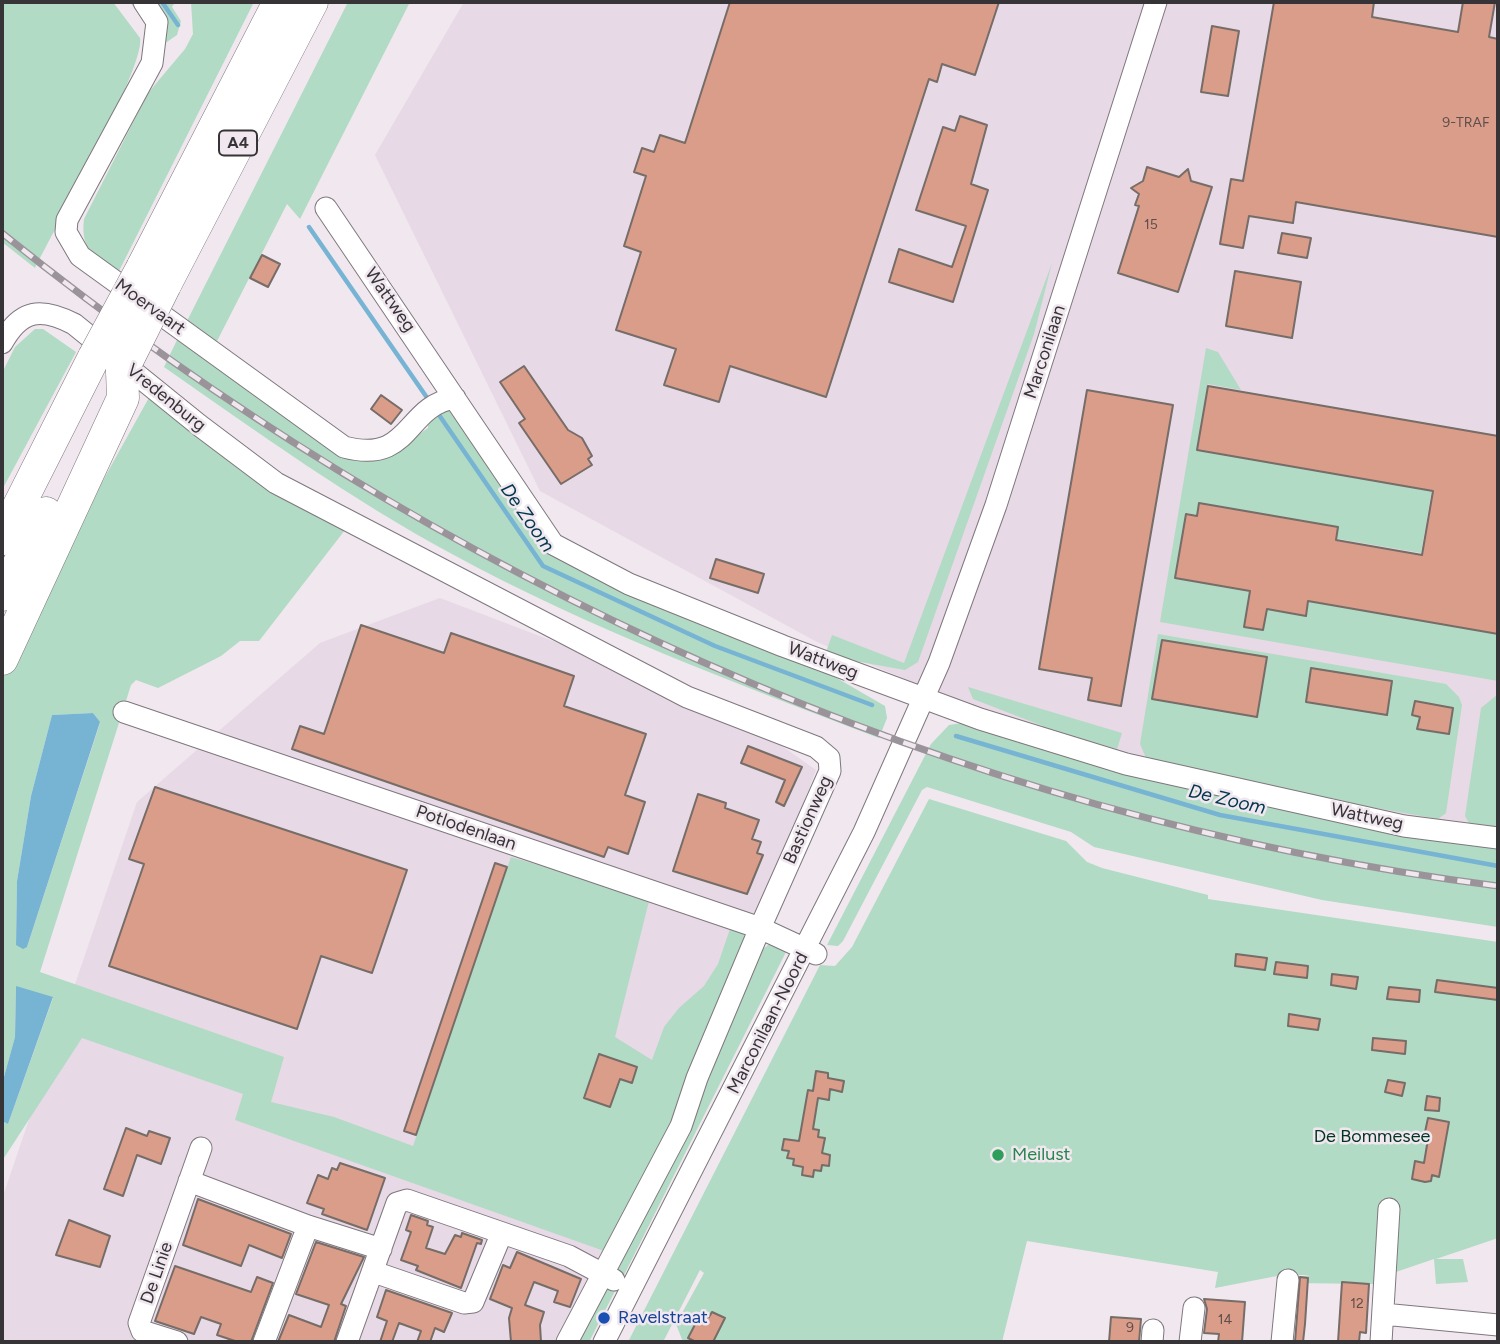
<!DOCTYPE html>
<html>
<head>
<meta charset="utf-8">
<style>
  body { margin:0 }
  #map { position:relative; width:1500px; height:1344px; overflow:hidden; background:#f0e7ef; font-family:Figtree,sans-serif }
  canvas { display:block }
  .frame { position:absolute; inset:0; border:4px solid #373437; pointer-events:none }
</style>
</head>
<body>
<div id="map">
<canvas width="1500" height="1344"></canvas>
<div class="frame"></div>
</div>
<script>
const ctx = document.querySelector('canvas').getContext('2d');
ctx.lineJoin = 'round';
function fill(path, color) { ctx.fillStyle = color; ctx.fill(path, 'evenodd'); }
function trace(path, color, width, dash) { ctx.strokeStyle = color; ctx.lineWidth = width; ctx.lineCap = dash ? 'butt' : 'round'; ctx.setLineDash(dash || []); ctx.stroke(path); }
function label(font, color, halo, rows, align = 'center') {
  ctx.font = font + ' Figtree,sans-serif'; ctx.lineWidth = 5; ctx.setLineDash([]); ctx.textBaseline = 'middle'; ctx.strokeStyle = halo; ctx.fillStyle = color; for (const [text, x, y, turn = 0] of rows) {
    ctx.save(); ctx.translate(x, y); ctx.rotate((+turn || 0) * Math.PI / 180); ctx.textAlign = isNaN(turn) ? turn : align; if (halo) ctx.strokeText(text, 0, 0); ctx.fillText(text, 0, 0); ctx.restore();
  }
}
fill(new Path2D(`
  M 464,2 L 1498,2 L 1498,856 L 1242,820 L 817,642 L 540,491 L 375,155 Z
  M 440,598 L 728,708 L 816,770 L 643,1227 L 582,1342 L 2,1342 L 2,1199 L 137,802 L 320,643 Z`), '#e7d9e5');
fill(new Path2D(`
  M 2,2 L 113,2 L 140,38 C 146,65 53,232 35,268 L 2,242 Z
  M 130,2 L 175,2 L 172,7 L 181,21 L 177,35 L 161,46 Z
  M 191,2 L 254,2 L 118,273 C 95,255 80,251 84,219 L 148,93 L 185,49 L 193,34 Z
  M 348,2 L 410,2 L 300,219 L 287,204 L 215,345 L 186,323 Z
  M 1052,263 L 1034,334 L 918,662 L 905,670 L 849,660 L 826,652 L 832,635 L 904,663 Z
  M 35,329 L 43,329 L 76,352 L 2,490 L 2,373 L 15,347 Z
  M 177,340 L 325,442 L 396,450 L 428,428 L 428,421 L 445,407 L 454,407 L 548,538 L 828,673 L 885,706 L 887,718 L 879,738 C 735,683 588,628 452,554 C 352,500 257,432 164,367 Z
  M 1206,348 L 1218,352 L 1241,390 L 1208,384 L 1197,449 L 1432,489 L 1421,553 L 1187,513 L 1176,577 L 1498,632 L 1498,681 L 1160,622 Z
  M 151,394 L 345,530 L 259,641 L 240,641 L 221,656 L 158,688 L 136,680 L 131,685 L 40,972 L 284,1057 L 271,1102 L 334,1117 L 413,1146 L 511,857 L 650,897 L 615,1037 L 652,1060 L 664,1027 L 679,1008 L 704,986 L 718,964 L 731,926 L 746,932 L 674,1123 L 607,1252 L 235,1120 L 243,1094 L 82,1038 L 2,1161 L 2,1121 L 8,1124 L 53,998 L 16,987 L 15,1037 L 2,1084 L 2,679 L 61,556 ZM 93,713 L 100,723 L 27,947 L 16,945 L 17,881 L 31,796 L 52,715 Z
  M 1158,634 L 1446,684 L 1459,697 L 1462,705 L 1446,813 L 1438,819 L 1309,796 L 1146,758 L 1140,744 ZM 1162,640 L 1266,657 L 1256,717 L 1152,699 Z
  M 968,687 L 1122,733 L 1117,749 L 1043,729 L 1043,726 L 973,699 Z
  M 1498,694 L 1497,708 L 1498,827 L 1469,823 L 1465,816 L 1481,708 Z
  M 962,723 L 1498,845 L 1498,927 L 1322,900 L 1094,847 L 1071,832 L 927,787 L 922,790 L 843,941 L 838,946 L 827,945 L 931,744 L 949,725 Z
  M 929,799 L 1066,841 L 1087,862 L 1102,868 L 1208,895 L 1208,899 L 1498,942 L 1498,1238 L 1436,1259 L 1463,1259 L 1468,1282 L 1436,1284 L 1434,1259 L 1390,1274 L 1374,1284 L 1291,1283 L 1291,1278 L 1310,1275 L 1282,1275 L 1215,1288 L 1218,1272 L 1027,1241 L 1002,1342 L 683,1342 L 676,1324 L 704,1273 L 700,1270 L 663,1342 L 628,1342 L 820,965 L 835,966 L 852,947 Z
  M 772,942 L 786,952 L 624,1275 L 612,1269 L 709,1066 L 759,952 Z
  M 605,1283 L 616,1289 L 589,1342 L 573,1342 Z`), '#b1dbc4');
fill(new Path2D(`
  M 93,713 L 100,722 L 27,947 L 23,949 L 16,945 L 17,881 L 31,796 L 52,715 Z
  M 16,986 L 53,997 L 8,1124 L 2,1121 L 2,1084 L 15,1037 Z`), '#77b4d4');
trace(new Path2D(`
  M 162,2 L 178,25
  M 309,227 L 430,402
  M 437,412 L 543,566 L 715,646 L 872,705
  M 956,736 L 1220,815 L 1498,866`), '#77b4d4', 4.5);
const building = new Path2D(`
  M 730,2 L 999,2 L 975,75 L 942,64 L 937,82 L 929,79 L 826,397 L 730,366 L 719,402 L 664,385 L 676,349 L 616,330 L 641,252 L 624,246 L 646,176 L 634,172 L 642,148 L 654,152 L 660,135 L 685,143 Z
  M 1274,2 L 1374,2 L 1372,17 L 1458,32 L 1463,2 L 1495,2 L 1489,37 L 1498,39 L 1498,237 L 1296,202 L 1293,223 L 1249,216 L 1243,248 L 1220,244 L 1231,179 L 1243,181 Z
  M 1212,26 L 1239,31 L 1228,96 L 1201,92 Z
  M 960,116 L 987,125 L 971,184 L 988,190 L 953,302 L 889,282 L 899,249 L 952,267 L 966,226 L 916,210 L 943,127 L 955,131 Z
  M 1147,167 L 1179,177 L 1188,169 L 1191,181 L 1212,187 L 1178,292 L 1118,273 L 1139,206 L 1135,205 L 1139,194 L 1131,188 L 1143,181 Z
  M 1282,233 L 1311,238 L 1307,258 L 1278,253 Z
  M 262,255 L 280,264 L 268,287 L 250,278 Z
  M 1235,271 L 1301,282 L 1292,338 L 1226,326 Z
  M 524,366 L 568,430 L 582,438 L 592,456 L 588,459 L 592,465 L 561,484 L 519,423 L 525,419 L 500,382 Z
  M 1208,386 L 1498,436 L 1498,634 L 1308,601 L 1306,616 L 1267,609 L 1263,630 L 1244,627 L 1250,591 L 1175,578 L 1186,514 L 1197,516 L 1199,503 L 1338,527 L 1336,540 L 1422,555 L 1433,491 L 1197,450 Z
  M 1087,390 L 1173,405 L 1121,706 L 1088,700 L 1092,678 L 1039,669 Z
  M 381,395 L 402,410 L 391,424 L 371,409 Z
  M 716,559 L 764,574 L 758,593 L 710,578 Z
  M 361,625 L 444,653 L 451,633 L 574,676 L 564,706 L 646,734 L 625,795 L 645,802 L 628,854 L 608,847 L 604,857 L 292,749 L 300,726 L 324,734 Z
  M 1162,640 L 1267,657 L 1257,717 L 1152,699 Z
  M 1311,668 L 1392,681 L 1387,715 L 1306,702 Z
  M 1415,701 L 1453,708 L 1449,734 L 1417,729 L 1420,717 L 1412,715 Z
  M 748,746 L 802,767 L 784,806 L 776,802 L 785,780 L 741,763 Z
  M 155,787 L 407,870 L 372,973 L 321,956 L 297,1029 L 109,966 L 144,864 L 129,859 Z
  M 698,794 L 726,803 L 725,808 L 759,820 L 752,839 L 761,842 L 757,853 L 763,855 L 747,894 L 673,871 Z
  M 495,863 L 507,867 L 416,1135 L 404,1131 Z
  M 1236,954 L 1267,958 L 1265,970 L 1235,966 Z
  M 1276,962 L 1308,966 L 1307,978 L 1274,974 Z
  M 1332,974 L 1358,977 L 1356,989 L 1331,985 Z
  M 1437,980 L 1498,988 L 1498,1000 L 1435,992 Z
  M 1389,987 L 1420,990 L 1419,1002 L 1387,999 Z
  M 1289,1014 L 1320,1019 L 1318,1030 L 1288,1026 Z
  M 1373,1038 L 1406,1041 L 1405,1054 L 1372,1050 Z
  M 599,1054 L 637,1067 L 632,1083 L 620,1079 L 610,1107 L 584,1098 Z
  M 816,1071 L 828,1073 L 828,1078 L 844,1081 L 842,1092 L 830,1089 L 829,1100 L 818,1098 L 813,1129 L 819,1130 L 818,1137 L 825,1138 L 822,1153 L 830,1155 L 829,1166 L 822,1165 L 821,1171 L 814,1170 L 813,1177 L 802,1175 L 803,1167 L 793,1165 L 794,1159 L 787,1158 L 789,1151 L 782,1150 L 784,1139 L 799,1141 L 808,1090 L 813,1091 Z
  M 1388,1080 L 1405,1083 L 1402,1096 L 1385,1092 Z
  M 1427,1096 L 1440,1098 L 1439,1111 L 1425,1110 Z
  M 1428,1118 L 1449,1122 L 1439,1177 L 1432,1175 L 1431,1181 L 1425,1182 L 1412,1179 L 1415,1161 L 1424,1163 L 1429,1133 L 1425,1132 Z
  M 126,1128 L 147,1136 L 149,1131 L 170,1138 L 161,1164 L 137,1155 L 123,1196 L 104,1189 Z
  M 340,1163 L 385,1178 L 367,1230 L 322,1214 L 324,1209 L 307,1203 L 318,1175 L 328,1179 L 332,1168 L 337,1170 Z
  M 198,1199 L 291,1234 L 282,1258 L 249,1245 L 241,1266 L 183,1245 Z
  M 411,1215 L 428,1221 L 427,1225 L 433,1227 L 426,1248 L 445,1254 L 455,1235 L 461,1237 L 462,1233 L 482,1240 L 481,1244 L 477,1243 L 461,1288 L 416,1270 L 418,1266 L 401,1260 L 411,1232 L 406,1230 Z
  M 69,1220 L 110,1236 L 100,1267 L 56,1255 Z
  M 316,1242 L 364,1257 L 341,1304 L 346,1306 L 334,1342 L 278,1342 L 289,1315 L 321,1327 L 329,1305 L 296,1294 Z
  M 517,1252 L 581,1279 L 570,1307 L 554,1302 L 558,1291 L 534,1282 L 525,1305 L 544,1312 L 540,1325 L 541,1342 L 511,1342 L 509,1318 L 512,1308 L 490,1299 L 503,1265 L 510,1268 Z
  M 175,1266 L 251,1292 L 257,1277 L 273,1283 L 251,1342 L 238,1342 L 217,1335 L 221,1324 L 201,1317 L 194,1334 L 155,1321 Z
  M 1300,1277 L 1308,1278 L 1305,1324 L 1303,1342 L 1295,1342 Z
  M 1342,1282 L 1369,1284 L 1366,1333 L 1360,1332 L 1359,1342 L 1338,1342 Z
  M 386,1290 L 452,1313 L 444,1332 L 435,1328 L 430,1342 L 417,1342 L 421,1331 L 399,1323 L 392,1342 L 380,1342 L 387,1321 L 377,1317 Z
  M 1204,1299 L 1245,1302 L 1242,1342 L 1218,1342 L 1219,1334 L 1204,1333 L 1207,1309 Z
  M 712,1312 L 725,1318 L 713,1342 L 696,1342 L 688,1338 L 701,1313 L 709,1317 Z
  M 1111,1317 L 1141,1319 L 1139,1342 L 1109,1342 Z`);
fill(building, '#da9d89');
trace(building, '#766c68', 2);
const minor = new Path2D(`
  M 144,2 L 157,22 L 152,63 L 67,220 L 66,232 L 80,256 L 344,447 C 412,465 404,406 455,398
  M 326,208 L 553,544 L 629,584 L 783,646 L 980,719 L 1126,764 L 1404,826 L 1498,838
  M 2,343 C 21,309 41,307 74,324 L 199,425 L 276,483 L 687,697 L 816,747 L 829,758 L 830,771 L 760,928 L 697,1078 L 681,1126 L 567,1342
  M 124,712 L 760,928 L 816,954
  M 189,1181 L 308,1226 L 381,1249
  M 374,1272 L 464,1303 L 473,1302 L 501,1235
  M 1383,1314 L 1498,1325
  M 177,1342 L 142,1331 L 139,1323 L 201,1148
  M 264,1342 L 308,1226
  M 347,1342 L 397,1203 L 407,1200 L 569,1256 L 614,1280
  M 604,1342 L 864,832 L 939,663 L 996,505 L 1156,2
  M 1152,1342 L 1153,1330
  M 1190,1342 L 1194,1308
  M 1282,1342 L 1288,1280
  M 1381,1342 L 1389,1209`);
const highway = new Path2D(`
  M 142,268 L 279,2
  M 165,285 L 312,2
  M 2,539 L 94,357
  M 2,595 L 46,513
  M 2,659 L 123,398 L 122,371`);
trace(minor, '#7f777e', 23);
trace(highway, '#7f777e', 33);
trace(minor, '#fff', 21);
trace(highway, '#fff', 32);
const rail = new Path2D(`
  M 2,233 C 432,579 948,816 1498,886`);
trace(rail, '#9a949a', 7);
trace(rail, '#f0e7ef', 4.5, [13]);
const highwayBridge = new Path2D(`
  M 94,357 L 142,268
  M 122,371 L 165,285`);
trace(highwayBridge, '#7f777e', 33, []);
trace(highwayBridge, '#fff', 32);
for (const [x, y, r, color] of [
  [998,1155,7,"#2e9e5b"],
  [604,1318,7,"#1a4fb4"]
]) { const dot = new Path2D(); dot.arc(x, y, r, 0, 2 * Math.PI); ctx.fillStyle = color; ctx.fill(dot); trace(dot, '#f0e7ef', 2.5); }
label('14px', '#604e4c', null, [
  ["9-TRAF",1466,123],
  ["15",1151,225],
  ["12",1357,1304],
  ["14",1225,1320],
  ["9",1130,1328]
]);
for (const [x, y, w] of [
  [238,143,38]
]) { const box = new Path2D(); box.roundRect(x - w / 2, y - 12.5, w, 25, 5); ctx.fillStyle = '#f0e7ef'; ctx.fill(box); trace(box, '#373437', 2); }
label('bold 16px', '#373437', null, [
  ["A4",238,143]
]);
label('18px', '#373437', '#f0e7ef', [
  ["Wattweg",390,300,55],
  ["Moervaart",150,307,36],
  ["Marconilaan",1045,352,-72],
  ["Vredenburg",166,398,39],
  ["Wattweg",823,661,21],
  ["Wattweg",1367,817,12],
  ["Bastionweg",808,820,-66],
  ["Potlodenlaan",466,828,19],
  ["Marconilaan-Noord",768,1023,-63],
  ["De Linie",157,1273,-71]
]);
label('18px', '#003521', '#f0e7ef', [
  ["De Bommesee",1372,1137]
]);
label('18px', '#27864d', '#f0e7ef', [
  ["Meilust",1012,1155]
], 'left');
label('18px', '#164399', '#f0e7ef', [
  ["Ravelstraat",618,1318]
], 'left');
label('italic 19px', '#00374d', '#f0e7ef', [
  ["De Zoom",527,518,55],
  ["De Zoom",1227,800,13]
]);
</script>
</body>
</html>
